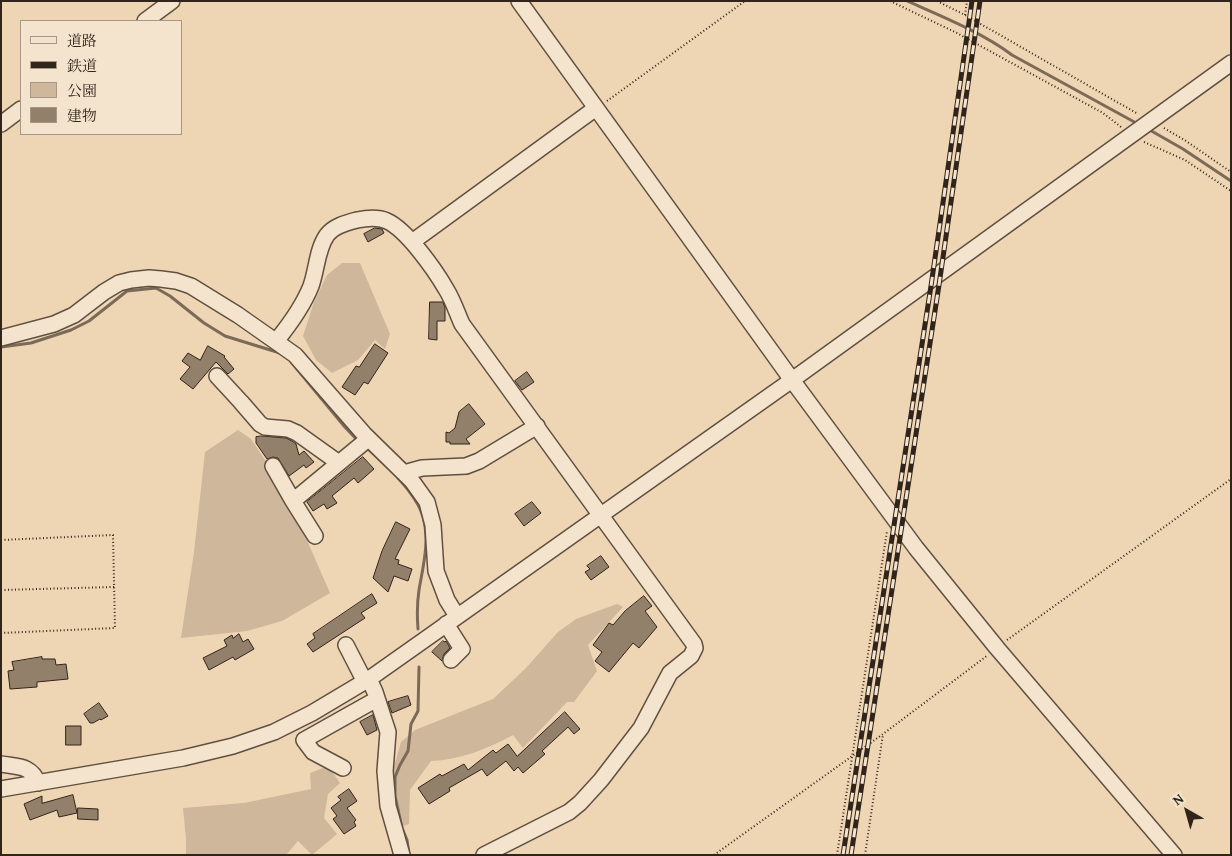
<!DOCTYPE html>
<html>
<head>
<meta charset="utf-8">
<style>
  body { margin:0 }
  #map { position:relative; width:1232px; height:856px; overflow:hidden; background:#eed5b4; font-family:"Gentium Book Plus","Noto Serif JP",serif }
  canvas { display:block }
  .frame { position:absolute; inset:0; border:2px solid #31241b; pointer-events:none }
  .legend { position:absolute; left:20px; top:20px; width:162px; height:115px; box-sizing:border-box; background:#f4e4ce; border:1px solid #a69786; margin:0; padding:6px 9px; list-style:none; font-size:15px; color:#31241b }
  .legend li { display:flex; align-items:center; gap:10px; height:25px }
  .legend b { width:25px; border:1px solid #a69786 }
  .north { position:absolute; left:1162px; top:786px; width:50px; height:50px; -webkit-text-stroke:4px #f4e4ce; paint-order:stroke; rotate:322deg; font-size:14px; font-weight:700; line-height:20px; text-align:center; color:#31241b }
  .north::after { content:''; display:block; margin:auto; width:18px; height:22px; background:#31241b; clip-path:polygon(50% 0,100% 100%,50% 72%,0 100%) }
</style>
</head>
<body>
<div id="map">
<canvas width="1232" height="856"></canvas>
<div class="frame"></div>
<ul class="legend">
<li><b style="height:6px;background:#f4e4ce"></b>道路</li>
<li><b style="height:6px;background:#31241b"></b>鉄道</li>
<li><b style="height:14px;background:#ceb79a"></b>公園</li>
<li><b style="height:14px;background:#93806b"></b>建物</li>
</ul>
<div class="north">N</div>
</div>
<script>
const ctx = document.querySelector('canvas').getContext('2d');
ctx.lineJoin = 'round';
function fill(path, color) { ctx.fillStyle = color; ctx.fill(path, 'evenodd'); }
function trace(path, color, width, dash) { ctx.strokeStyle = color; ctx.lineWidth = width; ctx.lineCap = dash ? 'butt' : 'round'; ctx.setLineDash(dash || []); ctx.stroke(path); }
fill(new Path2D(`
  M 342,263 L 360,263 L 390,334 L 385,349 L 375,340 L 358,360 L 332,373 L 316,360 L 303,336 L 314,302 L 327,275 Z
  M 238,430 L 251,439 L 285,490 L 330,593 L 282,621 L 247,631 L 181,638 L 194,552 L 205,452 Z
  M 617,604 L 623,607 L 588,645 L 597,671 L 574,702 L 567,702 L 523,748 L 513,735 C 488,749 459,760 431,761 L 410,790 L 409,824 L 398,828 L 392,798 L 393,770 L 401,742 L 415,730 L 493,699 L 526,668 L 558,632 L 576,619 Z
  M 328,766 L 340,783 L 328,794 L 324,818 L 337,834 L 312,855 L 298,841 L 286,855 L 186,855 L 186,839 L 183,808 L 244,803 L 311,789 L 310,773 Z`), '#ceb79a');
trace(new Path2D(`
  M 907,1 C 941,16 983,33 1012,55 L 1138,124
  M 1148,129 L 1183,149 L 1231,181
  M 1,347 L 31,343 L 71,330 L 89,321 L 127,291 L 156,288 L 170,296 L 204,323 L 225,336 L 280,353
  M 292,363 L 344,426 L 359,442
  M 367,448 L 394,473
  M 398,478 C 408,489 419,502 423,517 C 430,541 423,566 419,590 C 417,603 417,616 418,629
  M 409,855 L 407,840 L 402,828 L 395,796 L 395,777 L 400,765 L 408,751 L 411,724 L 418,711 L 419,667`), '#7c6a58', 3);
const building = new Path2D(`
  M 375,228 L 382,229 L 384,233 L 368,242 L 364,234 Z
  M 430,302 L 443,302 L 445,308 L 445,321 L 437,321 L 437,340 L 429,339 Z
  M 375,344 L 388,353 L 368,384 L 364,382 L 355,395 L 342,387 L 356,366 L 359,367 Z
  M 208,346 L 225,356 L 224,357 L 234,369 L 228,374 L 216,362 L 193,389 L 180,379 L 190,367 L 182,361 L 188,353 L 200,360 Z
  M 527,372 L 534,382 L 522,390 L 515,381 Z
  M 469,404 L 485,424 L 466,439 L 470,444 L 450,444 L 450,442 L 446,442 L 446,432 L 449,433 L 455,428 L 459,412 Z
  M 262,436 L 286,438 L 292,441 L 296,444 L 299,455 L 304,451 L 314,462 L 306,468 L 304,465 L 289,476 L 278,458 L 273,457 L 267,459 L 256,443 L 256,437 Z
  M 363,457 L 374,469 L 358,483 L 354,478 L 332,496 L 337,503 L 327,509 L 324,504 L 313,511 L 307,502 Z
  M 532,502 L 541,513 L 524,526 L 515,514 Z
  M 396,522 L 410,529 L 395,559 L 399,560 L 398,564 L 412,569 L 408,581 L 394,576 L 388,592 L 373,578 L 382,551 Z
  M 601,556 L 609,567 L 591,580 L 585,572 L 590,569 L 587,566 Z
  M 372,594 L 377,603 L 361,613 L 365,618 L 313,652 L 307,644 L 315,638 L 313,634 Z
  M 644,596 L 652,606 L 645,611 L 657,627 L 639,648 L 633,643 L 609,672 L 595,661 L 602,652 L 593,645 L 609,623 L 613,625 L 625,611 Z
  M 239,634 L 243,642 L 248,639 L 254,649 L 235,660 L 233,657 L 209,670 L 203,658 L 227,646 L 224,640 L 232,635 L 233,638 Z
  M 443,641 L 445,642 L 446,641 L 450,648 L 444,654 L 442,661 L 432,652 Z
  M 42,657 L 42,659 L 55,659 L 56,665 L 66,664 L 68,679 L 37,682 L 37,687 L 10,689 L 8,671 L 14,670 L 12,662 Z
  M 408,696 L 411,705 L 392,713 L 388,702 Z
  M 99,703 L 108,716 L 101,720 L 100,719 L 93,723 L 90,723 L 84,714 Z
  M 565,712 L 580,729 L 574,734 L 568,727 L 542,751 L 545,754 L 523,773 L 518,767 L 514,771 L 506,761 L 487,776 L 482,769 L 449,788 L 450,791 L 429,804 L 418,788 L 440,774 L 442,776 L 464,764 L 468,770 L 493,750 L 496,753 L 508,744 L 517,756 Z
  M 373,715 L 377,730 L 367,735 L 360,722 Z
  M 66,726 L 81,726 L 81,745 L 66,745 Z
  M 349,789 L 357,801 L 347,808 L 356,820 L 354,822 L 356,826 L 344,834 L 333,819 L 337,816 L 331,808 L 341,800 L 338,797 Z
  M 73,795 L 77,813 L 59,817 L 57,810 L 30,820 L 24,804 L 42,796 L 42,803 Z
  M 78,808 L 98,809 L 98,820 L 78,819 Z`);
fill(building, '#93806b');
trace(building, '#31241b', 1);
const minor = new Path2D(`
  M 519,1 L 792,380 L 916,548 L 997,648 L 1174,855
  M 145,21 L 172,1
  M 1,124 L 21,109
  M 412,242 L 596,108
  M 1,338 L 54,324 L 74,315 L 104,292 L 119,283 L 131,280 L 149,278 L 161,279 L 176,281 L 191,286 L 238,315 L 295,355 L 364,434 L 412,481 L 427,502 L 433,525 L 436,571 L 447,600 L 457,616
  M 277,340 C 290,324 303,306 311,286 C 317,269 317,249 327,235 C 334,226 346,223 357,220 C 367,218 378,217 387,221 C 407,230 435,270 446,289 C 453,300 457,313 462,324 L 694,644 L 695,648 L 691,656 L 670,673 L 641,728 L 601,780 L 580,803 L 569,812 L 484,855
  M 217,376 L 241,402 L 260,424 L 265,427 L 288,429 L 297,433 L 339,463
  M 273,466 L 293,501
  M 404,473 L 422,468 L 466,466 L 479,461 L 537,426
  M 315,536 L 293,501 L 368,439
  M 446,624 L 462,649 L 451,660
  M 346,645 L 365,682
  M 369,679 L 375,692 L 388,732 L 385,771 L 388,806 L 402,855
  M 1,764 C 18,767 31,765 38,783
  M 343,768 L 313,752 L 304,740 L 377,699
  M 1,789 L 183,758 L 233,746 L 274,732 L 312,713 L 369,679 L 792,380 L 1231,63`);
trace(minor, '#605041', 18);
trace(new Path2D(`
  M 890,1 L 955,32 L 1103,113 L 1121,127
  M 937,1 L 965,15 L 1138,114
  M 1230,1 L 1231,2
  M 965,15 L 967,1
  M 607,101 L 745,1
  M 1164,128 L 1186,141 L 1231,172
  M 1144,142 L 1185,160 L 1231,191
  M 1,540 L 113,535 L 115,628 L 1,633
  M 1,590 L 114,587
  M 1007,640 L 1231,479
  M 714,855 L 883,734 L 988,655
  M 837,855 L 887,531
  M 865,855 L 883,734`), '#31241b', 2, [1, 2.5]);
trace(minor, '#f4e4ce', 15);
const rail = new Path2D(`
  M 843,855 L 931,286 L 972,1
  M 851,855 L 939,285 L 980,1`);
trace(rail, '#31241b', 5);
trace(rail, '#f4e4ce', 3, [9]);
</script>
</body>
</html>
